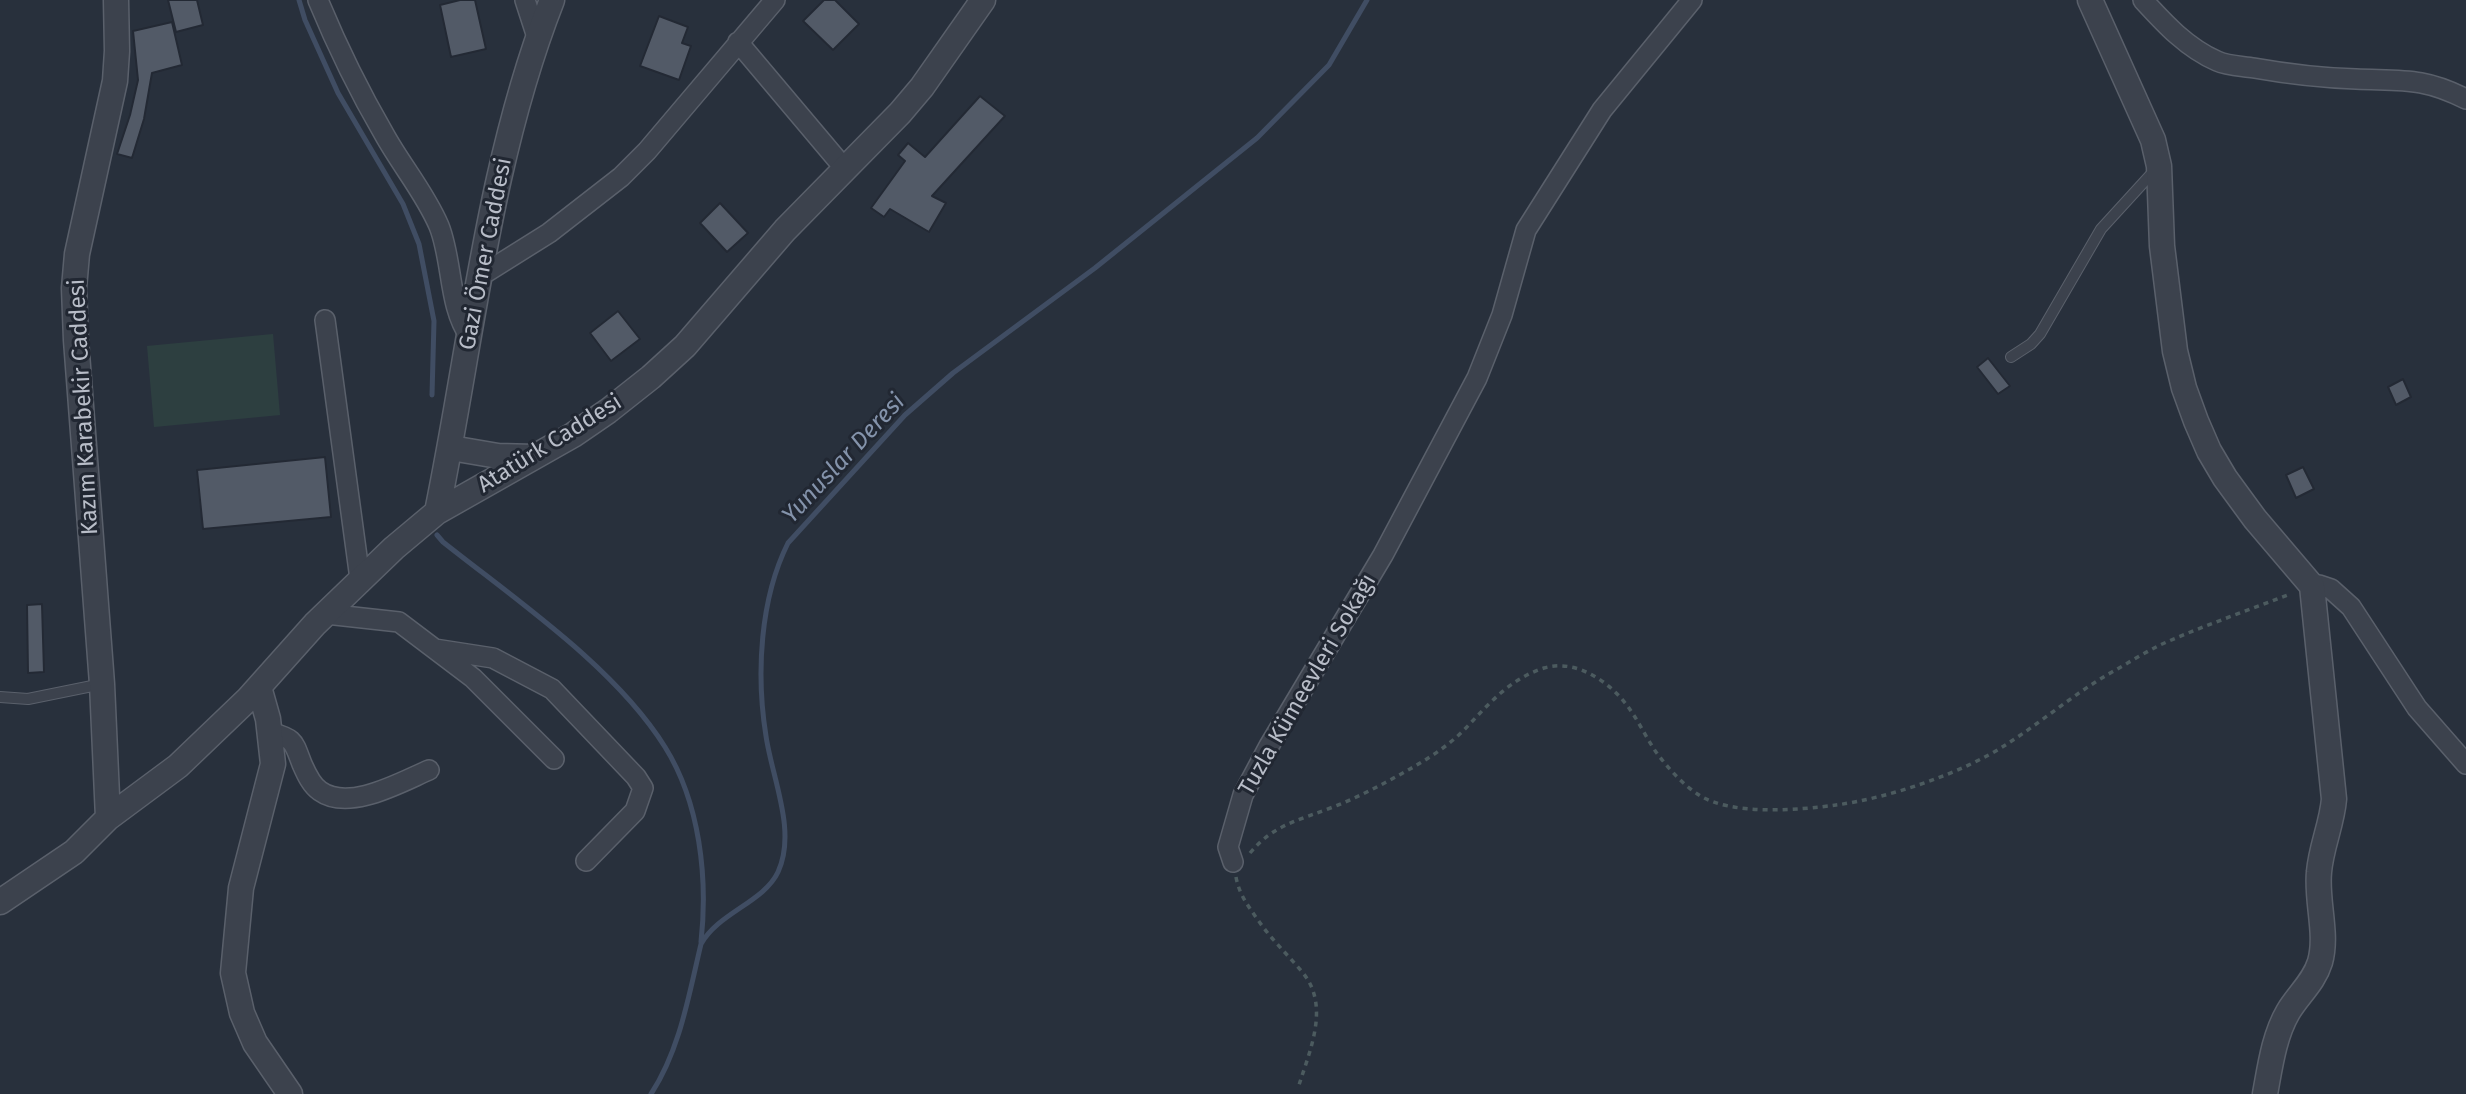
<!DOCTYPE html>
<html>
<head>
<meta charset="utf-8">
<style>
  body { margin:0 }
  canvas { display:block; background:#28303c }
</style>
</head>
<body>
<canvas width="2466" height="1094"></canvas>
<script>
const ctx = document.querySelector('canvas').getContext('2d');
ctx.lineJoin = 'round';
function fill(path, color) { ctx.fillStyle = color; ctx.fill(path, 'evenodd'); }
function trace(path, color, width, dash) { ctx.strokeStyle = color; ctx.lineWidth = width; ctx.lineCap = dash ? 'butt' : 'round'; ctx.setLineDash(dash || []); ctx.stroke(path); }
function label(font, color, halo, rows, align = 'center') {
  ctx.font = font + ' "Fira Sans",sans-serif'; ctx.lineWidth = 6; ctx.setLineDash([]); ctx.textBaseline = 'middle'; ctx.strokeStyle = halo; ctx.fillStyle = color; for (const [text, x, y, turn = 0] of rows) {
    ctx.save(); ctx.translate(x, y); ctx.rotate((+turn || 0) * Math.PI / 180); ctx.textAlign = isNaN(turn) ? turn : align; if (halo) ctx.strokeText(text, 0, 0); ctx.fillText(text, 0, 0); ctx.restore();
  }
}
fill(new Path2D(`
  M 273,334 L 280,415 L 154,427 L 147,346 Z`), '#2d3f40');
trace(new Path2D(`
  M 299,0 L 305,20 L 338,93 L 403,204 L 419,244 L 434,321 L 432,395
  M 437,535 L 443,542 C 516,600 615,667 665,747 C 700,803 708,878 701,942
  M 651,1094 C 680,1050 689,994 701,944 C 718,913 764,902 778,872 C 797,831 772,778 766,736 C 756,674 760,599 788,543 L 905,415 L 953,373 L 1095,268 L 1257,138 L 1329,65 L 1367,0`), '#404d63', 5);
const building = new Path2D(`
  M 168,0 L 197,0 L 203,25 L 176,32 Z
  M 460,0 L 475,0 L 486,49 L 451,57 L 440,5 Z
  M 824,0 L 835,0 L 859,24 L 833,50 L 803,21 Z
  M 659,16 L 688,27 L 682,43 L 691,46 L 679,80 L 640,66 Z
  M 172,22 L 182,65 L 152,73 L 144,119 L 132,158 L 117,154 L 130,115 L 138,80 L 133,31 Z
  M 980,96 L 1005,116 L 932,196 L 946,203 L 929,232 L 890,209 L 884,217 L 871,208 L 905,161 L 898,155 L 908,143 L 925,157 Z
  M 720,203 L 748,233 L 727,252 L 700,223 Z
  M 618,311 L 640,339 L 611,361 L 590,333 Z
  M 1988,358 L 2010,386 L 1998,394 L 1977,367 Z
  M 2403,379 L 2411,397 L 2396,405 L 2388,387 Z
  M 325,457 L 331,517 L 203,529 L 197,470 Z
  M 2303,467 L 2314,489 L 2296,498 L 2286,475 Z
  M 42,604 L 44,672 L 28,673 L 27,605 Z`);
fill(building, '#525a67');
trace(building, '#232934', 2);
const service = new Path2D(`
  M 2011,357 L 2031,344 L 2040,334 L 2101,229 L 2154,171
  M 0,697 L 28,699 L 102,684`);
const minor = new Path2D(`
  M 318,0 C 337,46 359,91 384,134 C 401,165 425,193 439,226 C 453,261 448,306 470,337
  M 525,0 L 537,37
  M 2143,0 C 2165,24 2187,48 2217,61 C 2228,66 2242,66 2254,68 C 2288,74 2322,78 2356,79 C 2402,81 2423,77 2466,99
  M 738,42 L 845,169
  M 482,275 L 549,233 L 621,177 L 647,151 L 775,0
  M 325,320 L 360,579
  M 2312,586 L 2319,585 L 2331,589 L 2351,607 L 2417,708 L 2466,764
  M 326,614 L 399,622 L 473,678 L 554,759
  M 435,649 L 493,658 L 552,689 L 636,777 L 643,788 L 635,811 L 586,861
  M 270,732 C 295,739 293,741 302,764 C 306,773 311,785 320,791 C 349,812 401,782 429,770
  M 1233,862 L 1228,847 L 1243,795 L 1269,746 L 1383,555 L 1477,378 L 1502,315 L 1526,230 L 1602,110 L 1692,0`);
const tertiary = new Path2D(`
  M 2090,0 L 2153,140 L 2159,166 L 2162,246 L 2175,351 L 2184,388 L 2196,421 L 2209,451 L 2225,478 L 2255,519 L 2312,586 L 2334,799 C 2332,824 2321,847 2319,872 C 2316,901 2328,934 2320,962 C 2314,982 2298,995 2288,1012 C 2274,1036 2270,1067 2265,1094
  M 451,448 L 498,456 L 534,457
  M 437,512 C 472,342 488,163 552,0
  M 259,687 L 268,719 L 273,764 L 241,888 L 233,973 L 242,1013 L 255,1043 L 290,1094
  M 108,818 L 102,684 L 76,340 L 74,288 L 77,254 L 115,81 L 117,51 L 116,0
  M 0,902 L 74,852 L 108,818 L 178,766 L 248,699 L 315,624 L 394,548 L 437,512 L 573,435 L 608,411 L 651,377 L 685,346 L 785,230 L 900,113 L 922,87 L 983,0`);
trace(service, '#5a606b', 12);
trace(minor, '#5a606b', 22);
trace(tertiary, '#5a606b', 27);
trace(new Path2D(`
  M 1250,853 C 1274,824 1300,820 1333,807 C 1359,797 1385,783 1410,769 C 1429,758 1448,746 1464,730 C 1488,705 1509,679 1544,668 C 1578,658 1613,684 1631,711 C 1640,724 1647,739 1656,752 C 1668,768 1683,785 1699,795 C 1731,816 1800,810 1836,805 C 1889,798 1963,773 2007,744 C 2043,721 2075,693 2112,672 C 2128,663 2144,653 2160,645 C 2202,626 2247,611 2290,594
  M 1236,877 C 1239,894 1248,906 1258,920 C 1271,939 1288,955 1303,973 C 1330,1006 1310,1050 1299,1085`), '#4c5b5f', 3.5, [5, 5]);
trace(service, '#3c424d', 10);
trace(minor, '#3c424d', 19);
trace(tertiary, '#3c424d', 24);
label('23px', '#b8bdc8', '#212732', [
  ["Gazi Ömer Caddesi",486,254,-79],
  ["Kazım Karabekir Caddesi",84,407,-93],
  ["Atatürk Caddesi",550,444,-32],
  ["Tuzla Kümeevleri Sokağı",1308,685,-60]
]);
label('italic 24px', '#8493ab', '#212732', [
  ["Yunuslar Deresi",844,459,-47]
]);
</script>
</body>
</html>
